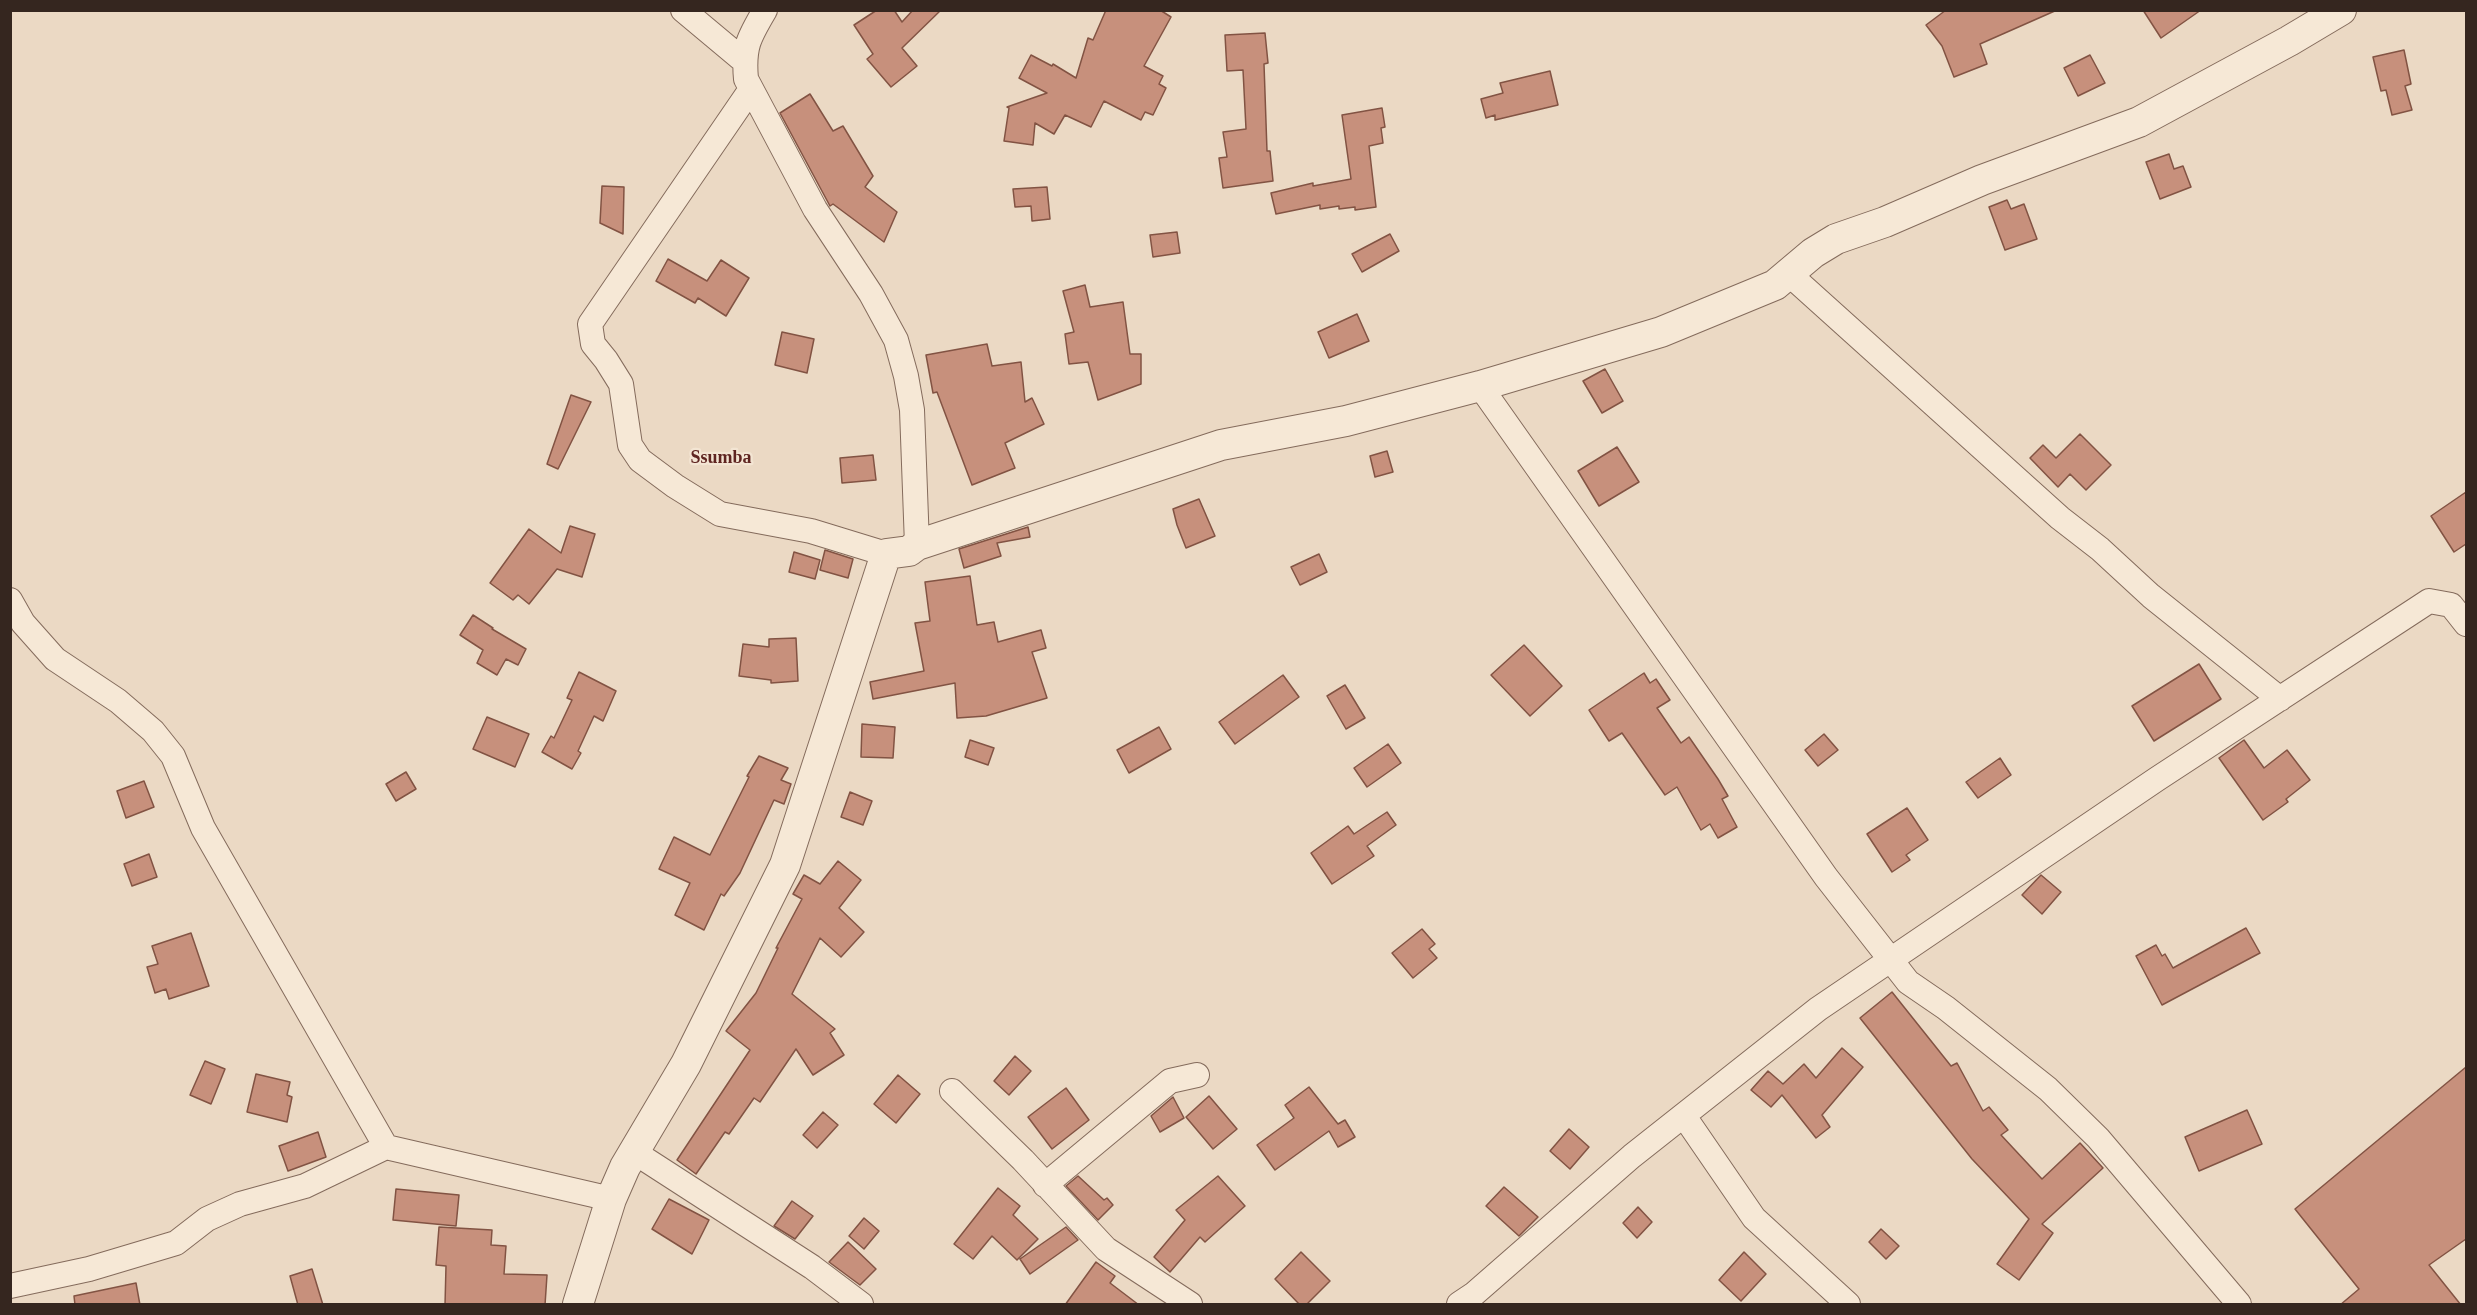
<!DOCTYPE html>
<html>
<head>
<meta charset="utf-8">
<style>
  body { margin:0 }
  #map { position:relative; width:2477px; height:1315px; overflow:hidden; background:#ebd9c4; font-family:"Times New Roman",serif }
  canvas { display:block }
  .frame { position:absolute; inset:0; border:12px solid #35261f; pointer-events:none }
</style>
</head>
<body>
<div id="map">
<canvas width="2477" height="1315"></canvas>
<div class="frame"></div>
</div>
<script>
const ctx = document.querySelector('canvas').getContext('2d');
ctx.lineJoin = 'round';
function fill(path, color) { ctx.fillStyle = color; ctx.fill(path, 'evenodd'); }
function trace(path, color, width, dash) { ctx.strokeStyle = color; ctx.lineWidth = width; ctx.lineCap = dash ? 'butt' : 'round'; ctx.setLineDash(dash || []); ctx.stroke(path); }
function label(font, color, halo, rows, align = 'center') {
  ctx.font = font + ' "Times New Roman",serif'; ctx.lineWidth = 4.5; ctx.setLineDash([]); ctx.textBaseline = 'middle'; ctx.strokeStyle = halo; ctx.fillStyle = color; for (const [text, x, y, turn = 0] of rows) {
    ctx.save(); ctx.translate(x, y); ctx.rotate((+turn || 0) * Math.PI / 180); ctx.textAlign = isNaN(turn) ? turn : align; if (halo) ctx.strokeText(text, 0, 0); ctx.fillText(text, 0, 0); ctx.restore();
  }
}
const building = new Path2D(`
  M 877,10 L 894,10 L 902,22 L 913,10 L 941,10 L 902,48 L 917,66 L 891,87 L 867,59 L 873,54 L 854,25 Z
  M 1106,10 L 1160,10 L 1171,17 L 1144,66 L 1163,76 L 1159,84 L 1166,88 L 1153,115 L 1145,112 L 1141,120 L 1104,101 L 1091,127 L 1065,115 L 1054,134 L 1035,123 L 1033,145 L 1004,141 L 1009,108 L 1007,107 L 1047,93 L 1019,78 L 1031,55 L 1052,66 L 1053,64 L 1076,78 L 1088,38 L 1093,40 Z
  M 1946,10 L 2057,10 L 1980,44 L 1987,64 L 1954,77 L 1942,46 L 1926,25 Z
  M 2143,10 L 2201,10 L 2161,38 Z
  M 1265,33 L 1268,63 L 1264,64 L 1267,151 L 1270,151 L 1273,181 L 1223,188 L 1219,158 L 1227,157 L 1223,132 L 1246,129 L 1243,70 L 1227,71 L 1225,35 Z
  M 2404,50 L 2411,84 L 2405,86 L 2412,110 L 2392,115 L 2386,90 L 2381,91 L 2373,57 Z
  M 2090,55 L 2105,83 L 2078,96 L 2064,68 Z
  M 1550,71 L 1558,105 L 1495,120 L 1495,115 L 1486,118 L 1481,99 L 1503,93 L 1500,83 Z
  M 810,94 L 833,131 L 843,126 L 873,176 L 865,187 L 897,212 L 884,242 L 833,204 L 830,206 L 780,113 Z
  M 1382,108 L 1385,127 L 1381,128 L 1383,143 L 1369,146 L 1376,207 L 1355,210 L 1355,207 L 1339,209 L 1339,206 L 1320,209 L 1320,205 L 1276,214 L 1271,193 L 1313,183 L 1313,186 L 1351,179 L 1342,115 Z
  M 2169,154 L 2174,169 L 2183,166 L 2191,187 L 2160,199 L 2146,162 Z
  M 602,186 L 624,187 L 623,234 L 600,223 Z
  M 1047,187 L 1050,219 L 1032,221 L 1031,206 L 1015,207 L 1013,189 Z
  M 2007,200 L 2011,209 L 2024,204 L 2037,239 L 2005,250 L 1989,207 Z
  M 1177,232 L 1180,253 L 1153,257 L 1150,235 Z
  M 1390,234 L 1399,251 L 1362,272 L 1352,254 Z
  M 668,259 L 707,281 L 721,260 L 749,278 L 726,316 L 698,298 L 695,303 L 656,281 Z
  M 1085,285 L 1090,307 L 1123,302 L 1130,354 L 1141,354 L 1141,384 L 1098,400 L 1088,362 L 1069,364 L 1065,334 L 1074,332 L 1063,291 Z
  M 1357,314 L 1369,341 L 1329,358 L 1318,332 Z
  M 782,332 L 814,339 L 807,373 L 775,365 Z
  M 987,344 L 992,366 L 1021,362 L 1025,402 L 1032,398 L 1044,424 L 1005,443 L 1015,468 L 972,485 L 937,392 L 933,393 L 926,355 Z
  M 1605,369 L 1623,401 L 1602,413 L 1583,381 Z
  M 571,395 L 591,402 L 558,469 L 547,464 Z
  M 2080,434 L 2111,465 L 2086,490 L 2070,474 L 2058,487 L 2030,458 L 2043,445 L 2056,458 Z
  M 1617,447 L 1639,482 L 1599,506 L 1578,471 Z
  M 1387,451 L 1393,472 L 1375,477 L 1370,456 Z
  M 873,455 L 876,480 L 842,483 L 840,458 Z
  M 2466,492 L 2466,544 L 2454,552 L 2431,516 Z
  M 1199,499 L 1215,536 L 1186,548 L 1177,525 L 1173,509 Z
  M 570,526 L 595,534 L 582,577 L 557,569 L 529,604 L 518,595 L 513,600 L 490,583 L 529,529 L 561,553 Z
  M 1028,527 L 1030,537 L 997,543 L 1001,556 L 964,568 L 959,549 Z
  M 825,550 L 853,559 L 848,578 L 820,570 Z
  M 794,552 L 820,560 L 815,579 L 789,572 Z
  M 1319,554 L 1327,572 L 1300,585 L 1291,567 Z
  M 970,576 L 977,625 L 994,622 L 998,642 L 1041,630 L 1046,648 L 1032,652 L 1047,698 L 986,716 L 957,718 L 955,683 L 873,699 L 870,682 L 924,671 L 915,623 L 930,621 L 925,582 Z
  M 473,615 L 493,628 L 492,629 L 526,649 L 518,665 L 506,659 L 497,675 L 477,663 L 483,650 L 460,635 Z
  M 796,638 L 798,681 L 771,683 L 771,680 L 739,676 L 743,644 L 769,647 L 769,639 Z
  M 1524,645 L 1562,686 L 1530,716 L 1491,675 Z
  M 2199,664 L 2221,699 L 2154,741 L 2132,706 Z
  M 579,672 L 616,691 L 603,721 L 594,716 L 578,751 L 581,753 L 572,769 L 542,752 L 551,736 L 554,738 L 572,700 L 567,698 Z
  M 1644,673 L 1650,683 L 1656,679 L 1670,700 L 1657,708 L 1681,743 L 1689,737 L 1718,779 L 1728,796 L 1722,799 L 1737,827 L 1718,838 L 1710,824 L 1701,830 L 1677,787 L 1665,795 L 1622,733 L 1609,741 L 1589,710 Z
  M 1283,675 L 1299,697 L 1235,744 L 1219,722 Z
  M 1345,685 L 1365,718 L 1346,729 L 1327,696 Z
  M 487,717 L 529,734 L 515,767 L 473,749 Z
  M 862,724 L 895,727 L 893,758 L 861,757 Z
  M 1159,727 L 1171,749 L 1129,773 L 1117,750 Z
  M 1824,734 L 1838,750 L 1818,766 L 1805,750 Z
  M 970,740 L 994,748 L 988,765 L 965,757 Z
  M 2244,740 L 2264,768 L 2287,750 L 2310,780 L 2286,799 L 2288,802 L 2263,820 L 2219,758 Z
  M 1388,744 L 1401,763 L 1367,787 L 1354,768 Z
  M 759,756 L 788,768 L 781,780 L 791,784 L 784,804 L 774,800 L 740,873 L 724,896 L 721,894 L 704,930 L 675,915 L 690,883 L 659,869 L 674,837 L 710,855 L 749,777 L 747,776 Z
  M 2000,758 L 2011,775 L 1978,798 L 1966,782 Z
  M 406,772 L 416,789 L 396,801 L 386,784 Z
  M 144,781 L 154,807 L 126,818 L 117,791 Z
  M 850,792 L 872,801 L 863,825 L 841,817 Z
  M 1907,808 L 1928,840 L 1906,855 L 1910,860 L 1892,872 L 1867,834 Z
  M 1387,812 L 1396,825 L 1367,846 L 1374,856 L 1332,884 L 1311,853 L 1348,826 L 1354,834 Z
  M 149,854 L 157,877 L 132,886 L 124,864 Z
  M 838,861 L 861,880 L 839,908 L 864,932 L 841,957 L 820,938 L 792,994 L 835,1029 L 830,1033 L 844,1055 L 813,1075 L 796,1049 L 760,1102 L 754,1098 L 729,1134 L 725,1132 L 696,1174 L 677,1160 L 750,1050 L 726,1031 L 756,993 L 778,948 L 776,948 L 802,899 L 793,894 L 804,875 L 820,884 Z
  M 2041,875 L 2061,892 L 2042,914 L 2022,895 Z
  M 2246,928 L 2260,953 L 2162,1005 L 2136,956 L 2156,945 L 2162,956 L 2165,954 L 2173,968 Z
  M 1422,929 L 1435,944 L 1429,949 L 1437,958 L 1413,978 L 1392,953 Z
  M 191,933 L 209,986 L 169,999 L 166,989 L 155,993 L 147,967 L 158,964 L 152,946 Z
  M 1892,992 L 1951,1066 L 1957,1063 L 1983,1111 L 1989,1107 L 2008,1130 L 2001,1135 L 2042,1179 L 2080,1143 L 2103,1168 L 2042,1224 L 2053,1233 L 2019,1280 L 1997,1264 L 2029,1219 L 1972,1159 L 1860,1018 Z
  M 1842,1048 L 1863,1067 L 1822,1115 L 1830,1127 L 1816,1138 L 1782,1095 L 1771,1107 L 1751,1090 L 1768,1071 L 1783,1084 L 1804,1064 L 1816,1078 Z
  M 1015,1056 L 1031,1071 L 1009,1095 L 994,1081 Z
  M 205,1061 L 225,1069 L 211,1104 L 190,1095 Z
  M 2466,1067 L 2466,1239 L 2429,1265 L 2461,1305 L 2340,1305 L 2359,1289 L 2295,1209 Z
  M 256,1074 L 290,1082 L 287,1095 L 292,1097 L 287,1122 L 247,1112 Z
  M 898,1075 L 920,1094 L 896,1123 L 874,1104 Z
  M 1309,1087 L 1338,1124 L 1345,1120 L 1355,1137 L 1338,1147 L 1329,1131 L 1275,1170 L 1257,1145 L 1294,1118 L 1285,1105 Z
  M 1066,1088 L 1089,1120 L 1052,1149 L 1028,1117 Z
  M 1209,1096 L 1237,1129 L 1213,1149 L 1186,1117 Z
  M 1173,1097 L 1184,1118 L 1160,1132 L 1151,1116 Z
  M 2247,1110 L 2262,1144 L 2199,1171 L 2185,1137 Z
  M 823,1112 L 838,1125 L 817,1148 L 803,1135 Z
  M 1569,1129 L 1589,1147 L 1570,1169 L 1550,1151 Z
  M 318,1132 L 326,1157 L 288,1171 L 279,1146 Z
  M 1078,1176 L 1104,1200 L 1107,1198 L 1113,1205 L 1098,1220 L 1066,1186 Z
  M 1218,1176 L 1245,1206 L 1205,1242 L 1200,1237 L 1170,1272 L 1154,1257 L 1185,1220 L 1176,1210 Z
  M 1504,1187 L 1538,1217 L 1519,1236 L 1486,1206 Z
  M 998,1188 L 1020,1206 L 1013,1215 L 1038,1239 L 1017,1260 L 992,1236 L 973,1259 L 954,1244 Z
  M 396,1189 L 459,1195 L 456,1226 L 393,1220 Z
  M 669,1199 L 709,1220 L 692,1254 L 652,1229 Z
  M 792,1201 L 813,1216 L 795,1239 L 774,1226 Z
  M 1638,1207 L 1652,1222 L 1637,1238 L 1623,1223 Z
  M 864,1218 L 879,1231 L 864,1249 L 849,1236 Z
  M 439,1227 L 492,1230 L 491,1245 L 506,1246 L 504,1274 L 547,1275 L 545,1305 L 445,1305 L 446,1266 L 436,1265 Z
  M 1066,1227 L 1078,1240 L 1030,1274 L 1020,1259 Z
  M 1881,1229 L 1899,1246 L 1886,1259 L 1869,1242 Z
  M 848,1242 L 876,1269 L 860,1285 L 829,1262 Z
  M 1301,1252 L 1330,1281 L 1306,1305 L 1300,1305 L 1275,1279 Z
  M 1744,1252 L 1766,1274 L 1741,1301 L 1719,1280 Z
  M 1096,1262 L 1115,1276 L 1110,1283 L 1139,1305 L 1065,1305 Z
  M 312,1269 L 323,1305 L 298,1305 L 290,1276 Z
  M 136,1283 L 140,1305 L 75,1305 L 74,1296 Z`);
fill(building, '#c7907c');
trace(building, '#825343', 1.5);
const minor = new Path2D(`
  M 683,10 L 744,61
  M 765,10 C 749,37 743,47 746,79 L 815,209 L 871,294 L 896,340 L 906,376 L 912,410 L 917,545
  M 751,89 L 590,324 L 593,344 L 606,360 L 621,384 L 630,445 L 640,460 L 675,486 L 720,514 L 811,531 L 886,554
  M 1789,274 L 2060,518 L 2100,549 L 2151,596 L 2280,699
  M 1480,386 L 1826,877 L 1908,982 L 1946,1008 L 2048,1089 L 2098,1138 L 2239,1304
  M 10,600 L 23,623 L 55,659 L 118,701 L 153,731 L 173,756 L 203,828 L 386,1147 L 611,1199
  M 952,1091 L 1023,1160 L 1106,1249 L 1190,1304
  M 1684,1116 L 1754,1218 L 1848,1304
  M 634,1152 L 812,1267 L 861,1304
  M 1045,1185 L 1170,1081 L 1197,1075
  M 10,1286 L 89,1269 L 176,1243 L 207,1219 L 240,1204 L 305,1186 L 386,1147
  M 1459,1304 L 1474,1294 L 1632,1156 L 1818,1009 L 2157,779 L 2429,601 L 2451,605 L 2466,624`);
const tertiary = new Path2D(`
  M 578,1304 L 611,1199 L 625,1167 L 686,1064 L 785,865 L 886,554 L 909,551 L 917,545 L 1221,445 L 1346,421 L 1480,386 L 1661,332 L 1775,285 L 1813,253 L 1836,239 L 1885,222 L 1982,180 L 2139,122 L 2289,41 L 2341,10`);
trace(minor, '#846b5c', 26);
trace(tertiary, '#846b5c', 32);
trace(minor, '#f6e8d6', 24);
trace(tertiary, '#f6e8d6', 30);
label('bold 18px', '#5f2521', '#f3e5d3', [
  ["Ssumba",721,458]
]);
</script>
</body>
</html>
